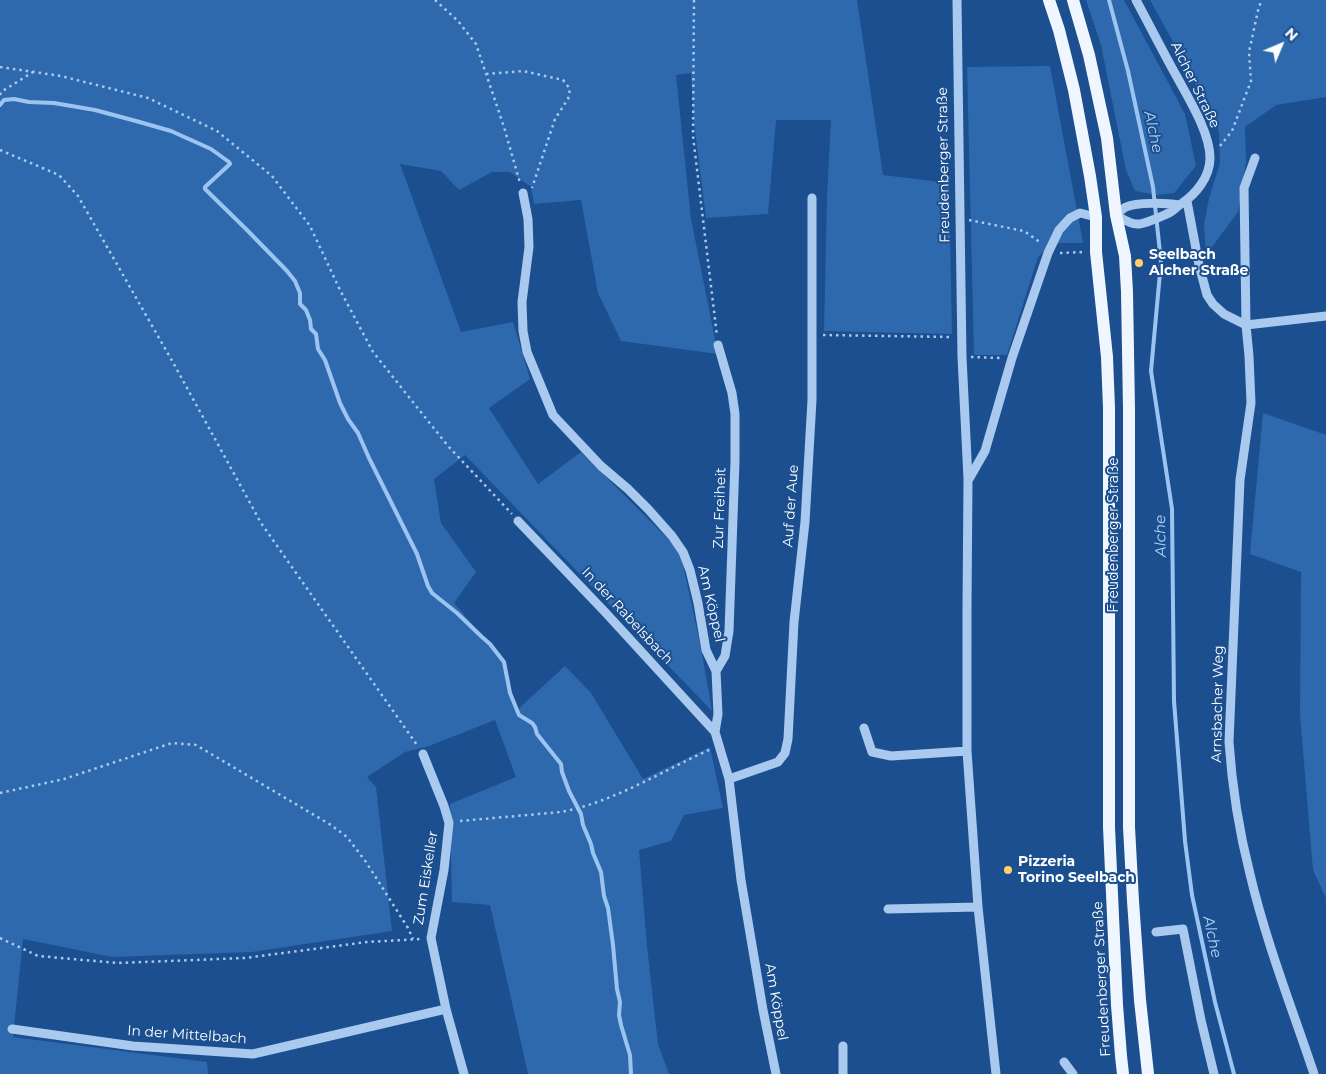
<!DOCTYPE html>
<html>
<head>
<meta charset="utf-8">
<style>
  body { margin:0 }
  #map { position:relative; width:1326px; height:1074px; overflow:hidden; background:#1b4f8f; font-family:Montserrat,sans-serif }
  canvas { display:block }
  .north { position:absolute; left:1256px; top:20px; width:50px; height:50px; -webkit-text-stroke:4px #1b4f8f; paint-order:stroke; rotate:45deg; font-size:14px; font-weight:700; line-height:20px; text-align:center; color:#fff }
  .north::after { content:''; display:block; margin:auto; width:18px; height:22px; background:#fff; clip-path:polygon(50% 0,100% 100%,50% 72%,0 100%) }
</style>
</head>
<body>
<div id="map">
<canvas width="1326" height="1074"></canvas>
<div class="north">N</div>
</div>
<script>
const ctx = document.querySelector('canvas').getContext('2d');
ctx.lineJoin = 'round';
function fill(path, color) { ctx.fillStyle = color; ctx.fill(path, 'evenodd'); }
function trace(path, color, width, dash) { ctx.strokeStyle = color; ctx.lineWidth = width; ctx.lineCap = dash ? 'butt' : 'round'; ctx.setLineDash(dash || []); ctx.stroke(path); }
function label(font, color, halo, rows, align = 'center') {
  ctx.font = font + ' Montserrat,sans-serif'; ctx.lineWidth = 4; ctx.setLineDash([]); ctx.textBaseline = 'middle'; ctx.strokeStyle = halo; ctx.fillStyle = color; for (const [text, x, y, turn = 0] of rows) {
    ctx.save(); ctx.translate(x, y); ctx.rotate((+turn || 0) * Math.PI / 180); ctx.textAlign = isNaN(turn) ? turn : align; if (halo) ctx.strokeText(text, 0, 0); ctx.fillText(text, 0, 0); ctx.restore();
  }
}
fill(new Path2D(`
  M 0,0 L 857,0 L 883,175 L 949,183 L 952,334 L 824,331 L 827,197 L 831,120 L 776,120 L 768,214 L 706,218 L 694,123 L 691,73 L 676,75 L 691,219 L 718,354 L 621,341 L 598,293 L 581,200 L 534,204 L 531,187 L 510,172 L 492,172 L 459,190 L 441,171 L 400,164 L 461,332 L 513,322 L 530,379 L 489,408 L 538,484 L 581,452 L 680,551 L 702,653 L 712,711 L 465,455 L 434,479 L 441,523 L 476,572 L 454,603 L 506,664 L 516,711 L 565,666 L 591,693 L 643,779 L 710,747 L 723,808 L 684,815 L 671,841 L 639,850 L 647,946 L 658,1044 L 669,1074 L 528,1074 L 490,905 L 452,902 L 450,804 L 516,777 L 495,720 L 429,746 L 405,752 L 367,777 L 376,787 L 392,931 L 252,952 L 112,957 L 23,939 L 13,1037 L 207,1062 L 208,1074 L 0,1074 Z
  M 1086,0 L 1124,0 L 1185,114 L 1196,166 L 1174,193 L 1157,195 L 1135,191 L 1126,170 L 1101,45 Z
  M 1150,0 L 1326,0 L 1326,97 L 1276,105 L 1245,127 L 1246,163 L 1238,212 L 1206,255 L 1204,225 L 1209,198 L 1220,163 L 1219,131 L 1184,62 Z
  M 1050,66 L 1083,243 L 1052,243 L 1038,257 L 1007,355 L 974,355 L 967,67 Z
  M 1263,413 L 1326,435 L 1326,898 L 1313,870 L 1300,715 L 1301,572 L 1250,554 Z`), '#2e69ad');
trace(new Path2D(`
  M 1109,0 L 1128,71 L 1153,187 L 1161,262 L 1151,371 L 1172,509 L 1174,701 L 1185,841 L 1192,895 L 1215,1002 L 1234,1074
  M 0,105 L 4,100 L 14,99 L 29,102 L 54,103 L 95,110 L 136,121 L 171,131 L 211,149 L 229,162 L 230,164 L 205,187 L 205,189 L 247,230 L 287,271 L 295,281 L 300,293 L 300,304 L 306,310 L 310,320 L 311,329 L 316,334 L 318,349 L 325,360 L 340,403 L 348,419 L 358,433 L 369,458 L 417,554 L 428,586 L 432,593 L 457,613 L 482,637 L 490,644 L 504,662 L 510,693 L 519,715 L 532,723 L 535,727 L 537,734 L 561,764 L 562,772 L 569,791 L 581,814 L 583,825 L 591,844 L 593,853 L 601,872 L 604,896 L 608,908 L 613,945 L 617,989 L 620,1002 L 619,1015 L 621,1025 L 630,1055 L 631,1074`), '#9cc4f0', 4);
trace(new Path2D(`
  M 435,0 L 458,21 L 476,44 L 504,127 L 520,183
  M 694,0 L 693,136 L 717,336
  M 0,67 L 61,76 L 148,98 L 217,131 L 272,176 L 310,226 L 340,290 L 373,352 L 448,446 L 512,514
  M 486,74 L 523,71 L 563,80 L 570,89 L 568,99 L 555,119 L 532,188
  M 0,95 L 1,92 L 33,72
  M 1220,146 L 1232,131 L 1251,81 L 1249,52 L 1259,6 L 1263,0
  M 0,150 L 59,175 L 78,196 L 175,366 L 261,523 L 417,745
  M 969,220 L 1024,231 L 1041,243
  M 1060,253 L 1084,252
  M 823,335 L 953,337
  M 971,357 L 1001,358
  M 0,793 L 64,779 L 172,743 L 196,745 L 331,825 L 347,837 L 366,862 L 408,928 L 413,939
  M 460,821 L 561,812 C 614,802 662,771 711,749
  M 0,938 L 38,956 L 118,963 L 245,958 L 367,942 L 421,939`), '#a9c9ee', 2.5, [2.5, 4]);
trace(new Path2D(`
  M 957,0 L 962,357 L 968,479 L 967,608 L 967,751 L 978,907 L 996,1074
  M 1136,0 C 1150,26 1163,52 1177,77 C 1189,99 1210,133 1210,158 C 1210,177 1196,194 1181,204 C 1176,207 1174,211 1169,213 C 1162,216 1143,225 1137,224 C 1129,224 1123,219 1116,215 C 1119,212 1122,209 1126,207 C 1137,202 1167,203 1179,205
  M 1255,158 L 1244,188 L 1246,325 L 1249,356 L 1251,403 L 1240,480 L 1229,742 C 1232,786 1239,831 1250,874 C 1266,942 1292,1008 1314,1074
  M 523,193 L 528,219 L 529,247 L 522,302 L 523,331 L 527,352 L 553,415 L 601,466 L 628,489 L 648,509 L 672,536 L 683,552 L 690,570 L 698,603 L 706,650 L 716,671 L 718,714 L 715,732 L 729,779 L 741,880 L 763,1010 L 776,1074
  M 1187,201 L 1199,265 L 1207,295 L 1213,304 L 1224,314 L 1246,325 L 1326,316
  M 969,479 L 985,451 L 1012,358 L 1048,253 L 1059,230 L 1070,218 L 1080,213 L 1096,217
  M 518,521 L 605,612 L 715,732
  M 716,671 L 725,656 L 729,631 L 735,461 L 735,414 L 732,393 L 718,345
  M 864,728 L 872,752 L 891,756 L 967,751
  M 423,754 L 444,806 L 449,823 L 444,870 L 431,938 L 446,1009 L 464,1074
  M 729,779 L 778,762 L 785,753 L 788,739 L 794,622 L 805,522 L 812,400 L 812,198
  M 888,909 L 978,907
  M 1156,932 L 1183,929 L 1201,1020 L 1214,1074
  M 12,1029 L 133,1046 L 253,1054 L 446,1009
  M 1064,1062 L 1073,1074
  M 843,1074 L 843,1046`), '#a9c9ee', 9);
trace(new Path2D(`
  M 1049,0 L 1059,30 L 1074,90 L 1090,176 L 1096,217 L 1096,252 L 1107,357 L 1109,408 L 1109,827 L 1117,1005 L 1121,1056 L 1123,1074
  M 1073,0 L 1089,55 L 1107,138 L 1116,215 L 1125,256 L 1127,292 L 1129,409 L 1129,827 L 1133,901 L 1140,1000 L 1148,1074`), '#f0f6ff', 12);
for (const [x, y, r, color] of [
  [1139,263,5,"#ffd166"],
  [1008,870,5,"#ffd166"]
]) { const dot = new Path2D(); dot.arc(x, y, r, 0, 2 * Math.PI); ctx.fillStyle = color; ctx.fill(dot); trace(dot, '#1b4f8f', 2); }
label('14px', '#fff', '#1b4f8f', [
  ["Alcher Straße",1195,85,64],
  ["Freudenberger Straße",944,165,-91],
  ["Auf der Aue",791,506,-86],
  ["Zur Freiheit",720,508,-88],
  ["Freudenberger Straße",1114,535,-90],
  ["Am Köppel",711,604,77],
  ["In der Rabelsbach",627,616,47],
  ["Arnsbacher Weg",1218,704,-89],
  ["Zum Eiskeller",426,878,-81],
  ["Freudenberger Straße",1102,979,-93],
  ["Am Köppel",776,1002,80],
  ["In der Mittelbach",187,1035,4]
]);
label('bold 14px', '#fff', '#1b4f8f', [
  ["Seelbach",1149,255],
  ["Alcher Straße",1149,271],
  ["Pizzeria",1018,862],
  ["Torino Seelbach",1018,878]
], 'left');
label('italic 15px', '#b5d3f5', '#1b4f8f', [
  ["Alche",1153,132,78],
  ["Alche",1161,536,-91],
  ["Alche",1212,937,78]
]);
</script>
</body>
</html>
